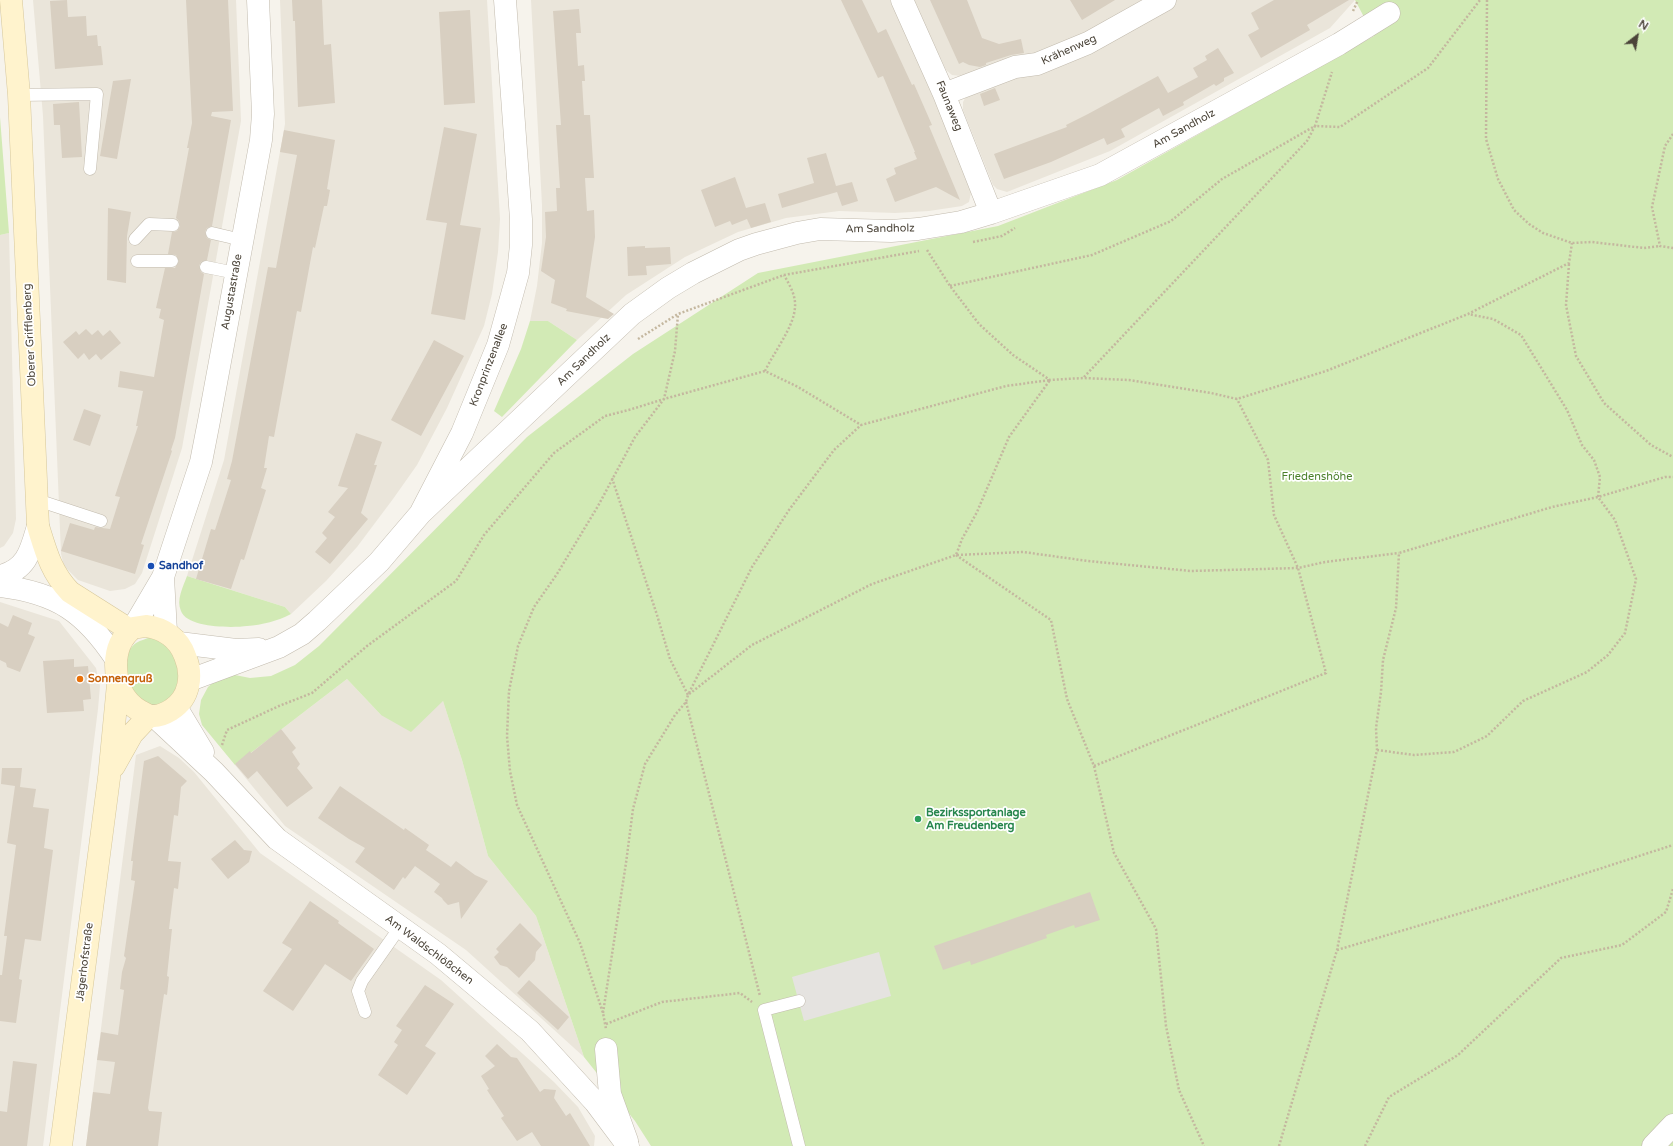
<!DOCTYPE html>
<html>
<head>
<meta charset="utf-8">
<style>
  body { margin:0 }
  #map { position:relative; width:1673px; height:1146px; overflow:hidden; background:#f6f3ec; font-family:"Varela Round",sans-serif }
  canvas { display:block }
  .north { position:absolute; left:1617px; top:16px; width:40px; height:40px; -webkit-text-stroke:3px #fff; paint-order:stroke; rotate:31deg; font-size:11px; font-weight:700; line-height:16px; text-align:center; color:#4b4439 }
  .north::after { content:''; display:block; margin:auto; width:14px; height:18px; background:#4b4439; clip-path:polygon(50% 0,100% 100%,50% 72%,0 100%) }
</style>
</head>
<body>
<div id="map">
<canvas width="1673" height="1146"></canvas>
<div class="north">N</div>
</div>
<script>
const ctx = document.querySelector('canvas').getContext('2d');
ctx.lineJoin = 'round';
function fill(path, color) { ctx.fillStyle = color; ctx.fill(path, 'evenodd'); }
function trace(path, color, width, dash) { ctx.strokeStyle = color; ctx.lineWidth = width; ctx.lineCap = dash ? 'butt' : 'round'; ctx.setLineDash(dash || []); ctx.stroke(path); }
function label(font, color, halo, rows, align = 'center') {
  ctx.font = font + ' "Varela Round",sans-serif'; ctx.lineWidth = 3.5; ctx.setLineDash([]); ctx.textBaseline = 'middle'; ctx.strokeStyle = halo; ctx.fillStyle = color; for (const [text, x, y, turn = 0] of rows) {
    ctx.save(); ctx.translate(x, y); ctx.rotate((+turn || 0) * Math.PI / 180); ctx.textAlign = isNaN(turn) ? turn : align; if (halo) ctx.strokeText(text, 0, 0); ctx.fillText(text, 0, 0); ctx.restore();
  }
}
fill(new Path2D(`
  M 33,0 L 236,0 L 241,121 L 182,448 L 142,573 L 135,584 L 125,589 L 110,591 L 78,580 L 64,566 L 61,554 L 43,116 Z
  M 280,0 L 487,0 L 500,219 L 498,252 L 492,294 L 484,326 L 447,408 L 417,465 L 393,499 L 357,547 L 326,581 L 291,614 L 285,607 L 187,576 L 224,460 L 285,124 Z
  M 531,0 L 890,0 L 907,35 L 972,188 L 969,202 L 962,206 L 929,211 L 895,213 L 839,211 L 786,218 L 738,232 L 685,257 L 626,295 L 577,340 L 548,321 L 530,321 L 537,286 L 542,243 L 542,205 Z
  M 913,0 L 1156,0 L 1086,38 L 961,76 L 952,75 L 946,70 Z
  M 1172,0 L 1355,0 L 1330,28 L 1110,151 L 1007,192 L 997,189 L 993,185 L 963,110 L 963,102 L 967,95 Z
  M 9,233 L 16,519 L 13,533 L 4,546 L 0,548 L 0,235 Z
  M 0,602 L 59,621 L 96,668 L 100,686 L 98,709 L 43,1146 L 0,1146 Z
  M 347,679 L 381,715 L 443,701 L 462,760 L 488,856 L 536,916 L 584,1057 L 466,950 L 285,826 L 235,765 Z
  M 160,746 L 179,758 L 194,772 L 260,853 L 441,980 L 554,1082 L 578,1107 L 595,1136 L 594,1146 L 86,1146 L 136,755 Z`), '#eae5da');
fill(new Path2D(`
  M 1355,0 L 1673,0 L 1673,1146 L 651,1146 L 635,1121 L 584,1057 L 536,916 L 488,856 L 462,760 L 443,701 L 411,732 L 381,715 L 347,679 L 235,765 L 202,725 L 199,714 L 201,700 L 208,687 L 217,679 L 230,674 L 250,678 L 271,676 L 295,665 L 319,646 L 527,437 L 633,354 L 758,273 L 998,226 L 1117,180 L 1374,36 Z
  M 0,117 L 9,233 L 0,235 Z
  M 530,321 L 548,321 L 577,340 L 502,417 L 494,411 L 521,349 Z
  M 187,576 L 285,607 L 291,614 C 278,621 262,625 247,626 C 232,628 187,628 181,611 C 176,600 183,587 187,576 Z
  M 151,637 L 159,638 L 175,651 L 181,685 C 176,690 170,700 164,703 C 134,717 112,660 136,643 C 141,640 146,639 151,637 Z`), '#d2eab5');
fill(new Path2D(`
  M 879,952 L 891,996 L 804,1021 L 792,977 Z`), '#e5e3e0');
fill(new Path2D(`
  M 67,0 L 68,17 L 86,16 L 87,36 L 97,35 L 98,46 L 101,46 L 103,65 L 55,69 L 50,1 Z
  M 186,0 L 228,0 L 233,111 L 212,112 L 211,116 L 231,120 L 212,226 L 207,228 L 205,232 L 207,238 L 211,240 L 207,260 L 201,262 L 199,266 L 201,272 L 204,274 L 175,438 L 171,450 L 172,451 L 141,544 L 144,545 L 135,574 L 61,551 L 70,523 L 94,530 L 95,527 L 110,529 L 120,497 L 115,496 L 138,426 L 136,426 L 143,391 L 118,387 L 120,371 L 154,377 L 164,320 L 159,318 L 161,309 L 156,308 L 165,268 L 175,268 L 179,261 L 176,255 L 168,254 L 172,232 L 177,231 L 180,226 L 179,221 L 176,218 L 189,148 L 187,148 L 192,123 Z
  M 292,0 L 322,0 L 324,45 L 331,44 L 335,103 L 298,107 L 295,21 L 293,21 Z
  M 841,0 L 862,0 L 878,33 L 886,29 L 912,85 L 914,84 L 932,125 L 929,126 L 960,200 L 936,187 L 895,202 L 886,179 L 896,174 L 894,168 L 917,159 L 914,152 L 915,152 L 883,76 L 878,78 Z
  M 930,0 L 967,0 L 982,38 L 999,44 L 1021,39 L 1024,53 L 1011,55 L 986,63 L 986,65 L 980,67 L 969,65 L 963,62 L 959,64 Z
  M 1070,0 L 1115,0 L 1082,20 Z
  M 1274,0 L 1349,0 L 1307,25 L 1310,30 L 1261,58 L 1248,35 L 1259,29 L 1251,13 Z
  M 579,9 L 581,33 L 576,33 L 578,66 L 584,65 L 585,81 L 582,81 L 584,115 L 590,115 L 594,178 L 585,178 L 587,211 L 594,210 L 595,237 L 586,297 L 614,314 L 608,319 L 566,311 L 567,309 L 551,303 L 555,280 L 541,271 L 546,237 L 545,212 L 557,211 L 556,188 L 560,188 L 556,125 L 561,125 L 553,11 Z
  M 470,10 L 475,103 L 444,105 L 439,12 Z
  M 1218,48 L 1234,73 L 1224,78 L 1224,81 L 1216,86 L 1214,84 L 1183,102 L 1184,105 L 1163,116 L 1159,108 L 1121,129 L 1125,137 L 1107,145 L 1104,138 L 1051,162 L 1004,179 L 994,154 L 1067,127 L 1066,125 L 1088,114 L 1158,76 L 1168,93 L 1198,77 L 1193,68 L 1207,60 L 1205,56 Z
  M 131,79 L 117,159 L 100,156 L 113,81 Z
  M 995,88 L 1000,100 L 984,106 L 980,94 Z
  M 79,102 L 82,157 L 62,158 L 60,125 L 54,125 L 53,104 Z
  M 444,127 L 477,134 L 460,225 L 481,228 L 465,320 L 431,314 L 447,223 L 426,220 Z
  M 284,130 L 335,140 L 327,189 L 330,190 L 327,206 L 324,206 L 315,248 L 313,247 L 301,312 L 297,311 L 274,437 L 269,436 L 264,468 L 267,468 L 261,488 L 266,490 L 244,560 L 241,559 L 231,589 L 196,579 L 211,529 L 215,530 L 231,480 L 227,479 L 232,461 L 268,267 L 276,268 L 297,155 L 280,152 Z
  M 826,153 L 836,186 L 852,182 L 858,201 L 842,206 L 837,192 L 782,208 L 778,194 L 814,183 L 807,158 Z
  M 735,177 L 746,208 L 765,203 L 771,222 L 751,228 L 747,219 L 732,225 L 730,221 L 715,227 L 701,190 Z
  M 108,208 L 131,212 L 127,236 L 126,283 L 107,280 Z
  M 645,246 L 645,248 L 670,247 L 671,264 L 646,266 L 647,275 L 628,276 L 627,247 Z
  M 86,329 L 92,335 L 98,330 L 103,336 L 110,330 L 121,343 L 101,360 L 96,354 L 89,360 L 84,353 L 78,359 L 63,342 L 76,331 L 79,335 Z
  M 434,340 L 464,356 L 421,436 L 391,420 Z
  M 84,409 L 101,415 L 90,446 L 73,440 Z
  M 356,433 L 382,442 L 374,465 L 377,465 L 361,513 L 368,519 L 330,564 L 315,552 L 327,538 L 322,533 L 335,517 L 328,512 L 348,488 L 338,486 Z
  M 13,615 L 32,623 L 28,634 L 35,637 L 20,672 L 7,667 L 6,663 L 0,660 L 0,623 L 8,627 Z
  M 74,659 L 74,667 L 88,666 L 91,699 L 83,700 L 84,711 L 47,713 L 43,661 Z
  M 281,729 L 296,748 L 292,752 L 300,764 L 297,768 L 313,788 L 287,807 L 257,771 L 248,779 L 235,764 L 250,751 L 251,753 Z
  M 158,756 L 187,781 L 181,787 L 178,816 L 174,815 L 168,861 L 181,862 L 178,889 L 174,888 L 169,929 L 172,929 L 167,976 L 169,977 L 167,995 L 164,994 L 148,1108 L 149,1111 L 162,1112 L 158,1146 L 86,1146 L 93,1092 L 110,1094 L 115,1062 L 97,1060 L 101,1032 L 118,1035 L 124,990 L 120,989 L 122,972 L 126,958 L 124,956 L 135,881 L 131,880 L 133,861 L 131,861 L 144,761 Z
  M 2,768 L 22,768 L 20,787 L 36,789 L 33,807 L 49,809 L 44,848 L 53,850 L 41,941 L 25,939 L 19,979 L 22,980 L 16,1023 L 0,1021 L 0,975 L 2,975 L 7,936 L 4,936 L 16,845 L 7,843 L 15,786 L 1,784 Z
  M 340,786 L 404,830 L 405,828 L 429,845 L 426,850 L 451,867 L 456,861 L 475,875 L 488,881 L 461,919 L 459,902 L 448,905 L 443,900 L 442,898 L 434,892 L 440,884 L 415,866 L 405,879 L 403,877 L 394,890 L 355,862 L 365,848 L 349,839 L 318,818 Z
  M 235,840 L 244,850 L 252,851 L 249,862 L 228,879 L 211,859 Z
  M 1090,892 L 1100,920 L 1075,928 L 1074,925 L 1046,935 L 1047,938 L 971,965 L 970,961 L 943,970 L 934,946 Z
  M 310,901 L 339,921 L 338,923 L 374,949 L 351,981 L 325,964 L 293,1011 L 263,991 L 292,949 L 282,943 Z
  M 520,923 L 542,945 L 536,952 L 535,960 L 519,978 L 507,967 L 500,965 L 494,957 L 499,952 L 496,949 Z
  M 529,980 L 569,1017 L 558,1030 L 517,993 Z
  M 425,985 L 454,1004 L 425,1046 L 436,1053 L 407,1095 L 378,1075 L 398,1045 L 394,1042 L 402,1030 L 396,1026 Z
  M 497,1044 L 511,1057 L 517,1058 L 540,1092 L 544,1089 L 556,1090 L 554,1098 L 566,1116 L 570,1113 L 590,1146 L 541,1146 L 532,1132 L 517,1141 L 501,1118 L 504,1116 L 487,1090 L 489,1089 L 481,1076 L 495,1066 L 485,1056 Z
  M 13,1061 L 37,1064 L 27,1146 L 0,1146 L 0,1111 L 7,1112 Z`), '#d8cfc1');
const service = new Path2D(`
  M 19,95 L 97,94 L 90,169
  M 212,233 L 242,240
  M 135,239 L 149,224 L 173,225
  M 137,261 L 172,261
  M 206,267 L 236,273
  M 37,500 L 101,521
  M 799,1001 L 764,1010 L 799,1146
  M 365,1012 L 358,991 L 362,981 L 400,927`);
const minor = new Path2D(`
  M 902,0 L 944,94 L 991,213
  M 944,94 L 1015,67 L 1037,64 L 1088,43 L 1165,0
  M 420,514 L 632,314 L 668,288 L 693,273 L 739,250 L 756,244 L 797,233 L 820,229 L 891,231 L 918,229 L 961,222 L 991,213 L 1100,175 L 1339,44 L 1389,13
  M 0,576 C 27,570 31,550 38,526
  M 0,586 C 57,593 85,612 116,659
  M 179,643 L 236,650 L 259,649
  M 190,680 L 279,647 L 302,634 L 317,621 L 379,562 L 420,514 L 462,433 L 498,345 L 518,273 L 521,245 L 521,219 L 505,0
  M 606,1049 L 610,1094 L 627,1141
  M 1653,1146 L 1673,1125`);
const tertiary = new Path2D(`
  M 163,577 L 166,632
  M 133,628 L 163,577 L 201,462 L 209,421 L 261,140 L 263,114 L 258,0
  M 176,707 L 203,752
  M 154,716 L 214,772 L 277,839 L 438,954 L 530,1031 L 595,1102 L 628,1146`);
const secondary = new Path2D(`
  M 11,0 L 19,95 L 38,526 C 46,552 51,572 70,592 L 130,630
  M 146,626 C 164,628 179,639 185,656 C 193,675 190,698 171,710 C 166,713 161,716 154,716 C 149,717 145,713 140,711 C 123,701 116,685 116,665 C 116,650 121,637 133,628 Z
  M 114,766 L 132,734 L 149,716
  M 61,1146 L 109,778 L 118,684`);
trace(service, '#c2bbae', 13);
trace(minor, '#c2bbae', 23);
trace(tertiary, '#c2bbae', 23);
trace(secondary, '#d6c79b', 23);
trace(new Path2D(`
  M 1487,0 L 1486,139 L 1498,179 L 1514,210 L 1529,224 L 1543,233 L 1572,243 L 1592,242 L 1644,248 L 1660,246
  M 1353,11 L 1358,0
  M 1673,134 L 1665,146 L 1652,207 L 1660,246 L 1673,248
  M 973,242 L 1002,236 L 1015,228
  M 927,250 L 950,286 L 979,324 L 1013,355 L 1050,380 L 1083,378 L 1129,380 L 1211,393 L 1237,399 L 1326,371 L 1468,314 L 1569,263 L 1572,243
  M 1569,264 L 1566,305 L 1576,356 L 1604,403 L 1651,445 L 1673,457
  M 950,286 L 1092,255 L 1171,221 L 1222,179 L 1315,126 L 1332,72
  M 638,339 L 678,314 L 784,275 L 919,251
  M 765,371 C 774,352 794,327 795,307 C 796,295 789,284 784,275
  M 1084,377 L 1307,141 L 1315,126 L 1340,127 L 1428,68 L 1480,0
  M 612,478 L 657,615 L 670,659 L 688,695
  M 956,555 L 1051,620 L 1067,699 L 1094,766 L 1114,853 L 1156,929 L 1166,1026 L 1179,1090 L 1204,1146
  M 957,555 L 1023,552 L 1088,561 L 1191,571 L 1298,568 L 1325,562 L 1399,553
  M 689,693 L 752,567 L 789,510 L 834,450 L 861,425
  M 686,702 L 760,996
  M 222,745 L 227,730 L 279,706 L 312,693 L 367,646 L 456,581 L 484,535 L 554,453 L 605,416 L 632,409 L 664,399 L 675,351 L 678,314
  M 1377,750 L 1414,755 L 1454,752 L 1487,736 L 1523,701 L 1587,672 L 1608,655 L 1625,633 L 1636,579 L 1615,520 L 1598,497 L 1600,477 L 1594,460 L 1582,445 L 1567,410 L 1521,335 L 1493,319 L 1468,314
  M 1094,766 L 1326,673 L 1298,568 L 1274,515 L 1268,460 L 1237,399
  M 1337,950 L 1488,905 L 1673,845
  M 603,1013 L 626,863 L 633,809 L 645,764 L 675,715 L 686,702 L 688,695 L 752,645 L 872,584 L 956,555 L 962,539 L 977,512 L 1009,437 L 1050,380 L 1006,386 L 861,425 L 798,387 L 765,371 L 664,399 L 635,437 L 598,506 L 557,574 L 534,607 L 518,646 L 509,691 L 507,736 L 510,771 L 517,805 L 580,943 L 603,1013 L 606,1029
  M 606,1024 L 662,1002 L 740,993 L 752,1002
  M 1279,1146 L 1337,950 L 1377,750 L 1376,728 L 1381,692 L 1383,660 L 1396,608 L 1399,553 L 1552,507 L 1598,497 L 1665,477 L 1673,477
  M 1365,1146 L 1389,1097 L 1458,1055 L 1561,958 L 1622,945 L 1666,912 L 1673,889`), '#c4b79f', 2.5, [2, 2]);
trace(service, '#fff', 12);
trace(minor, '#fff', 22);
trace(tertiary, '#fff', 22);
trace(secondary, '#fff3cd', 22);
for (const [x, y, r, color] of [
  [151,566,4,"#1a4fb4"],
  [80,679,4,"#e8710a"],
  [918,819,4,"#2e9e5b"]
]) { const dot = new Path2D(); dot.arc(x, y, r, 0, 2 * Math.PI); ctx.fillStyle = color; ctx.fill(dot); trace(dot, '#fff', 1.5); }
label('11px', '#4b4439', '#fff', [
  ["Krähenweg",1069,50,-24],
  ["Faunaweg",949,106,68],
  ["Am Sandholz",1184,129,-29],
  ["Am Sandholz",880,229,-1],
  ["Augustastraße",232,292,-80],
  ["Oberer Grifflenberg",30,335,-93],
  ["Am Sandholz",584,360,-44],
  ["Kronprinzenallee",489,365,-69],
  ["Am Waldschlößchen",429,950,37],
  ["Jägerhofstraße",85,962,-83]
]);
label('11px', '#4a7f2a', '#fff', [
  ["Friedenshöhe",1317,477]
]);
label('bold 11px', '#164399', '#fff', [
  ["Sandhof",159,566]
], 'left');
label('bold 11px', '#c56008', '#fff', [
  ["Sonnengruß",88,679]
], 'left');
label('bold 11px', '#27864d', '#fff', [
  ["Bezirkssportanlage",926,813],
  ["Am Freudenberg",926,826]
], 'left');
</script>
</body>
</html>
